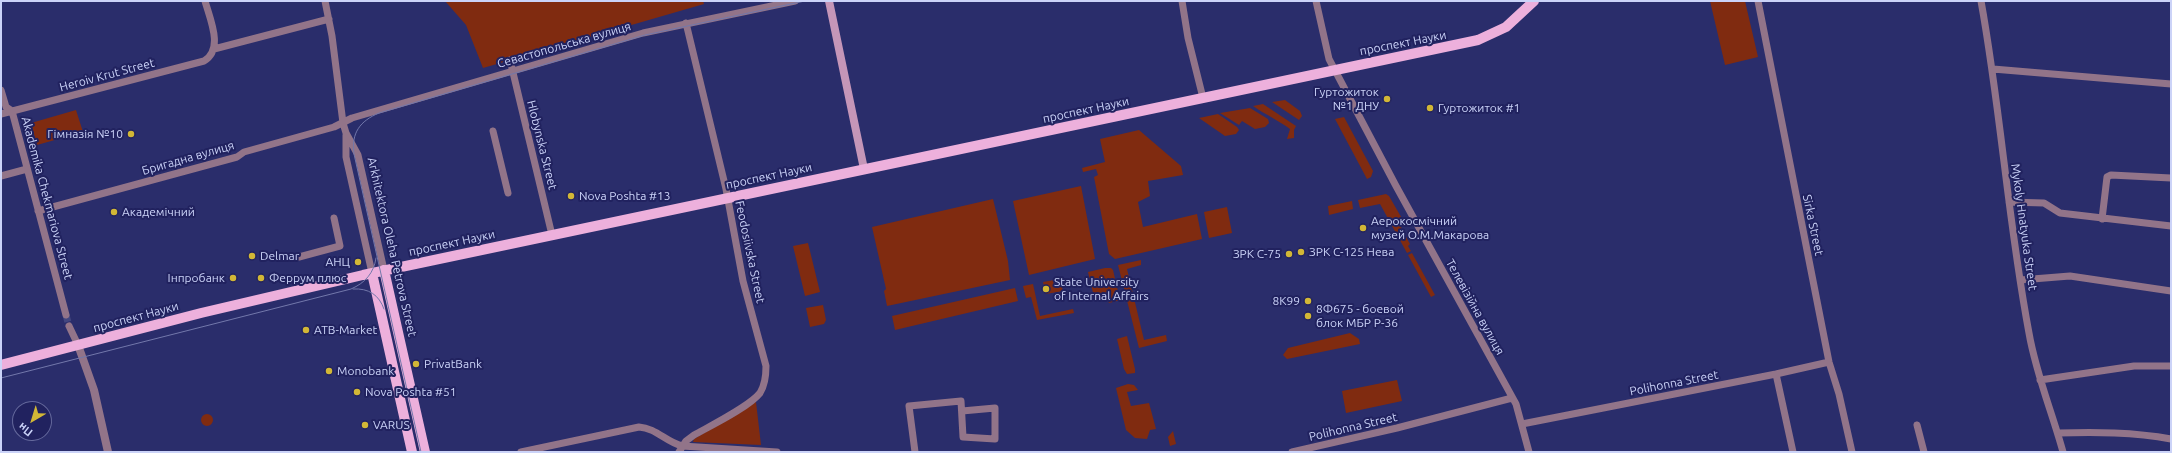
<!DOCTYPE html>
<html>
<head>
<meta charset="utf-8">
<style>
  body { margin:0 }
  #map { position:relative; width:2172px; height:453px; overflow:hidden; background:#2a2d6b; font-family:Ubuntu,sans-serif }
  canvas { display:block }
  .frame { position:absolute; inset:0; border:2px solid #cbd3f8; pointer-events:none }
  .north { position:absolute; left:12px; top:401px; width:40px; height:40px; box-sizing:border-box; background:#21225f; border:1px solid #65699c; border-radius:50%; rotate:218deg; font-size:11px; font-weight:700; line-height:16px; text-align:center; color:#cbd3f8 }
  .north::after { content:''; display:block; margin:auto; width:14px; height:18px; background:#d2b736; clip-path:polygon(50% 0,100% 100%,50% 72%,0 100%) }
</style>
</head>
<body>
<div id="map">
<canvas width="2172" height="453"></canvas>
<div class="frame"></div>
<div class="north">Пн</div>
</div>
<script>
const ctx = document.querySelector('canvas').getContext('2d');
ctx.lineJoin = 'round';
function fill(path, color) { ctx.fillStyle = color; ctx.fill(path, 'evenodd'); }
function trace(path, color, width, dash) { ctx.strokeStyle = color; ctx.lineWidth = width; ctx.lineCap = dash ? 'butt' : 'round'; ctx.setLineDash(dash || []); ctx.stroke(path); }
function label(font, color, halo, rows, align = 'center') {
  ctx.font = font + ' Ubuntu,sans-serif'; ctx.lineWidth = 4; ctx.setLineDash([]); ctx.textBaseline = 'middle'; ctx.strokeStyle = halo; ctx.fillStyle = color; for (const [text, x, y, turn = 0] of rows) {
    ctx.save(); ctx.translate(x, y); ctx.rotate((+turn || 0) * Math.PI / 180); ctx.textAlign = isNaN(turn) ? turn : align; if (halo) ctx.strokeText(text, 0, 0); ctx.fillText(text, 0, 0); ctx.restore();
  }
}
fill(new Path2D(`
  M 445,1 L 703,1 L 704,4 L 483,68 L 466,25 Z
  M 1710,1 L 1745,1 L 1758,57 L 1725,65 Z
  M 1285,100 L 1300,111 L 1302,116 L 1299,120 L 1272,102 Z
  M 1263,104 L 1296,126 L 1294,130 L 1294,138 L 1287,139 L 1290,129 C 1278,120 1266,115 1253,106 Z
  M 1250,108 L 1268,119 L 1269,123 L 1265,127 L 1255,129 L 1242,121 L 1239,125 L 1220,113 Z
  M 76,110 L 83,132 L 37,145 L 31,123 Z
  M 1218,114 L 1237,127 L 1239,130 L 1236,134 L 1225,136 L 1199,118 Z
  M 1344,117 L 1373,171 L 1371,177 L 1367,179 L 1335,119 Z
  M 1139,130 L 1181,166 L 1183,175 L 1148,181 L 1150,196 L 1138,202 L 1143,227 L 1197,214 L 1202,239 L 1115,259 L 1109,254 L 1094,177 L 1098,175 L 1096,169 L 1083,172 L 1082,168 L 1105,162 L 1100,139 Z
  M 1081,186 L 1095,259 L 1029,275 L 1013,201 Z
  M 1386,194 L 1389,196 L 1404,222 L 1401,228 L 1410,244 L 1408,246 L 1411,251 L 1407,253 L 1380,204 L 1360,208 L 1358,200 Z
  M 993,199 L 1008,261 L 1010,280 L 887,306 L 884,291 L 886,289 L 872,227 Z
  M 1352,201 L 1353,209 L 1329,215 L 1328,206 Z
  M 1227,207 L 1232,233 L 1209,238 L 1204,212 Z
  M 808,243 L 820,292 L 805,296 L 793,246 Z
  M 1412,253 L 1435,295 L 1431,297 L 1408,255 Z
  M 1141,260 L 1141,265 L 1127,269 L 1144,340 L 1166,335 L 1167,341 L 1139,348 L 1118,265 Z
  M 1105,268 L 1111,268 L 1113,270 L 1120,300 L 1109,303 L 1106,295 L 1094,297 L 1088,272 Z
  M 1060,279 L 1063,291 L 1046,294 L 1043,282 Z
  M 1033,284 L 1040,316 L 1073,309 L 1074,313 L 1037,320 L 1031,297 L 1026,298 L 1023,286 Z
  M 1015,288 L 1018,301 L 895,330 L 892,316 Z
  M 823,305 L 826,320 L 824,324 L 810,327 L 806,308 Z
  M 1350,333 L 1359,339 L 1360,344 L 1287,359 L 1283,355 L 1288,348 Z
  M 1127,336 L 1135,369 L 1135,373 L 1127,374 L 1124,369 L 1117,339 Z
  M 1397,380 L 1402,401 L 1346,413 L 1342,391 Z
  M 1128,384 L 1134,385 L 1138,390 L 1127,392 L 1131,406 L 1149,403 L 1156,429 L 1150,430 L 1147,439 L 1135,438 L 1126,430 L 1116,388 Z
  M 756,402 L 761,445 L 693,442 L 694,439 Z
  M201 420a6 6 0 1 1 12 0a6 6 0 1 1-12 0Z
  M 1173,431 L 1176,444 L 1170,446 L 1168,437 Z`), '#802b10');
trace(new Path2D(`
  M 66,315 L 69,326`), '#424680', 7, [7, 3.5]);
trace(new Path2D(`
  M 325,1 L 332,36 L 343,123 L 346,133 L 358,155 L 384,270
  M 1182,1 L 1188,38 L 1203,98
  M 1316,1 L 1329,59 L 1396,186 L 1516,404 L 1529,452
  M 1758,1 L 1829,362 L 1839,394 L 1852,452
  M 1981,1 C 2001,111 2008,223 2029,333 C 2036,374 2052,412 2063,452
  M 214,49 L 329,19
  M 510,60 L 552,235
  M 1993,69 L 2171,84
  M 1,90 L 6,107 L 12,111 L 66,315
  M 1,114 L 204,61 C 224,49 210,19 205,1
  M 493,131 L 508,193
  M 346,135 L 346,157 L 372,273
  M 1,176 L 27,169
  M 2009,202 L 2044,203 L 2060,213 L 2171,226
  M 38,211 L 237,157 L 244,152 L 334,127 L 352,118 L 643,33 L 795,1
  M 2102,219 L 2107,177 L 2111,175 L 2171,178
  M 299,257 L 340,246 L 334,218
  M 2020,280 L 2070,276 L 2171,291
  M 69,326 L 78,345
  M 1776,374 L 1793,452
  M 2040,380 L 2134,366 L 2171,366
  M 1522,424 L 1776,374 L 1829,362
  M 1917,425 L 1924,452
  M 2058,433 C 2096,432 2133,432 2171,439
  M 521,452 L 639,427 C 656,428 666,442 682,446 L 777,452
  M 679,452 L 686,441 L 694,435 C 710,426 749,407 760,393 C 765,385 766,374 766,366 L 743,281 L 726,189 L 686,23
  M 915,452 L 909,406 L 961,401 L 963,437 L 995,439 L 995,408 L 962,411
  M 1292,452 L 1397,428 L 1512,398`), '#927489', 7);
trace(new Path2D(`
  M 78,345 L 94,390 L 108,452`), '#927489', 8);
trace(new Path2D(`
  M 829,1 L 864,169`), '#c596b8', 8);
trace(new Path2D(`
  M 384,270 L 425,452
  M 372,273 L 412,452
  M 1,365 L 201,313 L 363,275 L 1478,40 L 1506,27 L 1534,1`), '#edb0dc', 10);
trace(new Path2D(`
  M 353,289 C 369,288 379,295 384,309
  M 1,378 L 351,289 C 365,283 374,273 376,258
  M 421,452 L 354,154 C 351,133 360,121 379,113 L 645,35 L 805,1`), '#7378ab', 1);
for (const [x, y, r, color] of [
  [1387,99,4,"#d2b736"],
  [1430,108,4,"#d2b736"],
  [131,134,4,"#d2b736"],
  [571,196,4,"#d2b736"],
  [114,212,4,"#d2b736"],
  [1363,228,4,"#d2b736"],
  [1301,252,4,"#d2b736"],
  [1289,254,4,"#d2b736"],
  [252,256,4,"#d2b736"],
  [358,262,4,"#d2b736"],
  [233,278,4,"#d2b736"],
  [261,278,4,"#d2b736"],
  [1046,289,4,"#d2b736"],
  [1308,301,4,"#d2b736"],
  [1308,316,4,"#d2b736"],
  [306,330,4,"#d2b736"],
  [416,364,4,"#d2b736"],
  [329,371,4,"#d2b736"],
  [357,392,4,"#d2b736"],
  [365,425,4,"#d2b736"]
]) { const dot = new Path2D(); dot.arc(x, y, r, 0, 2 * Math.PI); ctx.fillStyle = color; ctx.fill(dot); trace(dot, '#21225f', 1.5); }
label('12px', '#cbd3f8', '#21225f', [
  ["проспект Науки",1403,43,-11],
  ["Севастопольська вулиця",564,45,-16],
  ["Heroiv Krut Street",107,75,-15],
  ["проспект Науки",1086,110,-12],
  ["Hlobynska Street",542,145,76],
  ["Бригадна вулиця",188,158,-16],
  ["проспект Науки",769,176,-12],
  ["Akademika Chekmariova Street",47,198,75],
  ["Sirka Street",1813,225,78],
  ["Mykoly Hnatyuka Street",2024,227,82],
  ["проспект Науки",452,243,-12],
  ["Arkhitektora Oleha Petrova Street",392,247,77],
  ["Feodosiivska Street",750,252,78],
  ["Телевізійна вулиця",1475,307,61],
  ["проспект Науки",136,317,-15],
  ["Polihonna Street",1674,383,-11],
  ["Polihonna Street",1353,427,-13]
]);
label('12px', '#cbd3f8', '#21225f', [
  ["Гуртожиток",1379,92,"right"],
  ["№1 ДНУ",1379,106,"right"],
  ["Гуртожиток #1",1438,108],
  ["Гімназія №10",123,134,"right"],
  ["Nova Poshta #13",579,196],
  ["Академічний",122,212],
  ["Аерокосмічний",1371,221],
  ["музей О.М.Макарова",1371,235],
  ["ЗРК С-125 Нева",1309,252],
  ["ЗРК С-75",1281,254,"right"],
  ["Delmar",260,256],
  ["АНЦ",350,262,"right"],
  ["Інпробанк",225,278,"right"],
  ["Феррум плюс",269,278],
  ["State University",1054,282],
  ["of Internal Affairs",1054,296],
  ["8К99",1300,301,"right"],
  ["8Ф675 - боевой",1316,309],
  ["блок МБР Р-36",1316,323],
  ["ATB-Market",314,330],
  ["PrivatBank",424,364],
  ["Monobank",337,371],
  ["Nova Poshta #51",365,392],
  ["VARUS",373,425]
], 'left');
</script>
</body>
</html>
